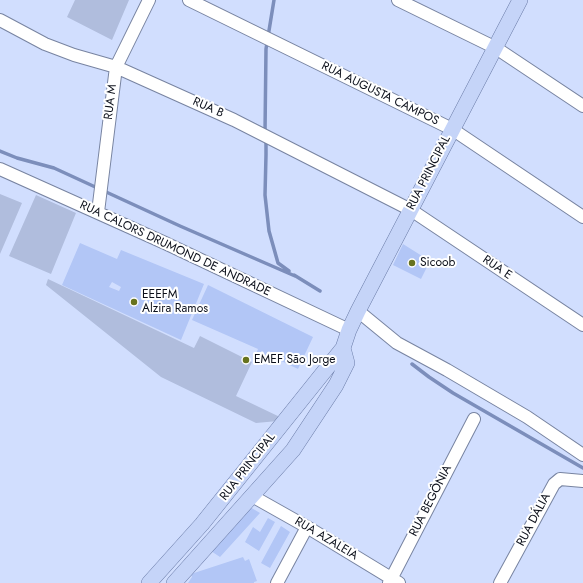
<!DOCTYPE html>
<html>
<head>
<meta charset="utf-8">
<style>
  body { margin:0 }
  canvas { display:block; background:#d1defe }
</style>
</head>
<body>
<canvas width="583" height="583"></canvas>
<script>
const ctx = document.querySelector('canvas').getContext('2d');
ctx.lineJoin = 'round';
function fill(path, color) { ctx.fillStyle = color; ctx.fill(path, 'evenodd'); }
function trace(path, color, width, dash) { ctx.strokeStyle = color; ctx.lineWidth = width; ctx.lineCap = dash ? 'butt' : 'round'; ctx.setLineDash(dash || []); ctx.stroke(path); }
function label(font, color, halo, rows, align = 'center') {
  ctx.font = font + ' Jost,sans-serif'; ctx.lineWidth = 4; ctx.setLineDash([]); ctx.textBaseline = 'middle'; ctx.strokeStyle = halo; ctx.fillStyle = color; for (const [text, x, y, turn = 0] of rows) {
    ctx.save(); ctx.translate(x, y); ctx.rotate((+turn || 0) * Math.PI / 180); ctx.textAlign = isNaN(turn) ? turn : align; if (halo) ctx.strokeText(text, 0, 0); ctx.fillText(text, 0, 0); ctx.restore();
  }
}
fill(new Path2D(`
  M 75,0 L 129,0 L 112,40 L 67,17 Z
  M 0,194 L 22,203 L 0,254 Z
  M 36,195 L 76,213 L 51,274 L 9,256 Z
  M 48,279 L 194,348 L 200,336 L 252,362 L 236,396 L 282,418 L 278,421 L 256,423 L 161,377 L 46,285 Z`), '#b0bddd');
trace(new Path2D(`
  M 265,132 L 266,49 L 274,0
  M 266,138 L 266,155 L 265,195 L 269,231 L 278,263 L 289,271
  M 0,151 L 17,158 L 54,168 L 180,226 L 295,276
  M 294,275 L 320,291
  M 412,364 L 429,377 L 453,393 L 583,468`), '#7c8ebb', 3.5);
fill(new Path2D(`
  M 80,243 L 117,259 L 121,250 L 204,284 L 181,340 L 62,285 ZM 112,282 L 121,287 L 119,291 L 109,287 Z
  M 403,244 L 430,261 L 421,279 L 393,265 Z
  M 208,285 L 313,337 L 298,369 L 273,357 L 270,363 L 255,356 L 258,349 L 192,320 Z
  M 250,507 L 260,513 L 220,557 L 211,551 Z
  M 268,518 L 275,522 L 259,551 L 245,542 L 253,527 L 260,532 Z
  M 281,526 L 290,532 L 270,568 L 261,563 Z
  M 243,557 L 245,561 L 249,559 L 257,581 L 254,582 L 254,583 L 188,583 L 192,577 L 191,574 Z`), '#b2c6f6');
const minor = new Path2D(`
  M 189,0 L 452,129 L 583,217
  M 398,0 L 496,48 L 583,106
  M 0,20 L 45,44 L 74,55 L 116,67 L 234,120 L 411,210 L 583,325
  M 0,169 L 165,243 L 349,330
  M 98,212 L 116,67 L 149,0
  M 358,311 L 397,343 L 447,370 L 527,417 L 583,455
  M 252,496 L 307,527 L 399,583
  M 277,583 L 307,527
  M 389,583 L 474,419
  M 500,583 L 554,484 L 560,479 L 583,481`);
const major = new Path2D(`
  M 149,583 L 202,524 L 343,348 L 349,330 L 358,311 L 520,0
  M 174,583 L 293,450 L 336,385 L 347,363 L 343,348`);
trace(minor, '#7884a1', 14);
trace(major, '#6b7ca8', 16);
trace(minor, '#fff', 12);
trace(major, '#c5d4f8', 15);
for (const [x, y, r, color] of [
  [412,263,4,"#67731e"],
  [134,302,4,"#67731e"],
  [246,360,4,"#67731e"]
]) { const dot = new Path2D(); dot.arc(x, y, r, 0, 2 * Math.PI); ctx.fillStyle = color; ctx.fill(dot); trace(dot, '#fff', 1.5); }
label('12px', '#0b0f1a', '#fff', [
  ["RUA AUGUSTA CAMPOS",380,94,26],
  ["RUA M",111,102,-83],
  ["RUA B",208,108,24],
  ["RUA PRINCIPAL",429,173,-63],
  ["RUA CALORS DRUMOND DE ANDRADE",175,249,25],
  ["RUA E",497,268,34],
  ["RUA PRINCIPAL",248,467,-52],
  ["RUA BEGÔNIA",431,501,-63],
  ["RUA DÁLIA",534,520,-62],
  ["RUA AZALEIA",326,539,31]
]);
label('12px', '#0b0f1a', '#fff', [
  ["Sicoob",420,263],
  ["EEEFM",142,295],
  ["Alzira Ramos",142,309],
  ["EMEF São Jorge",254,360]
], 'left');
</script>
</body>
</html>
